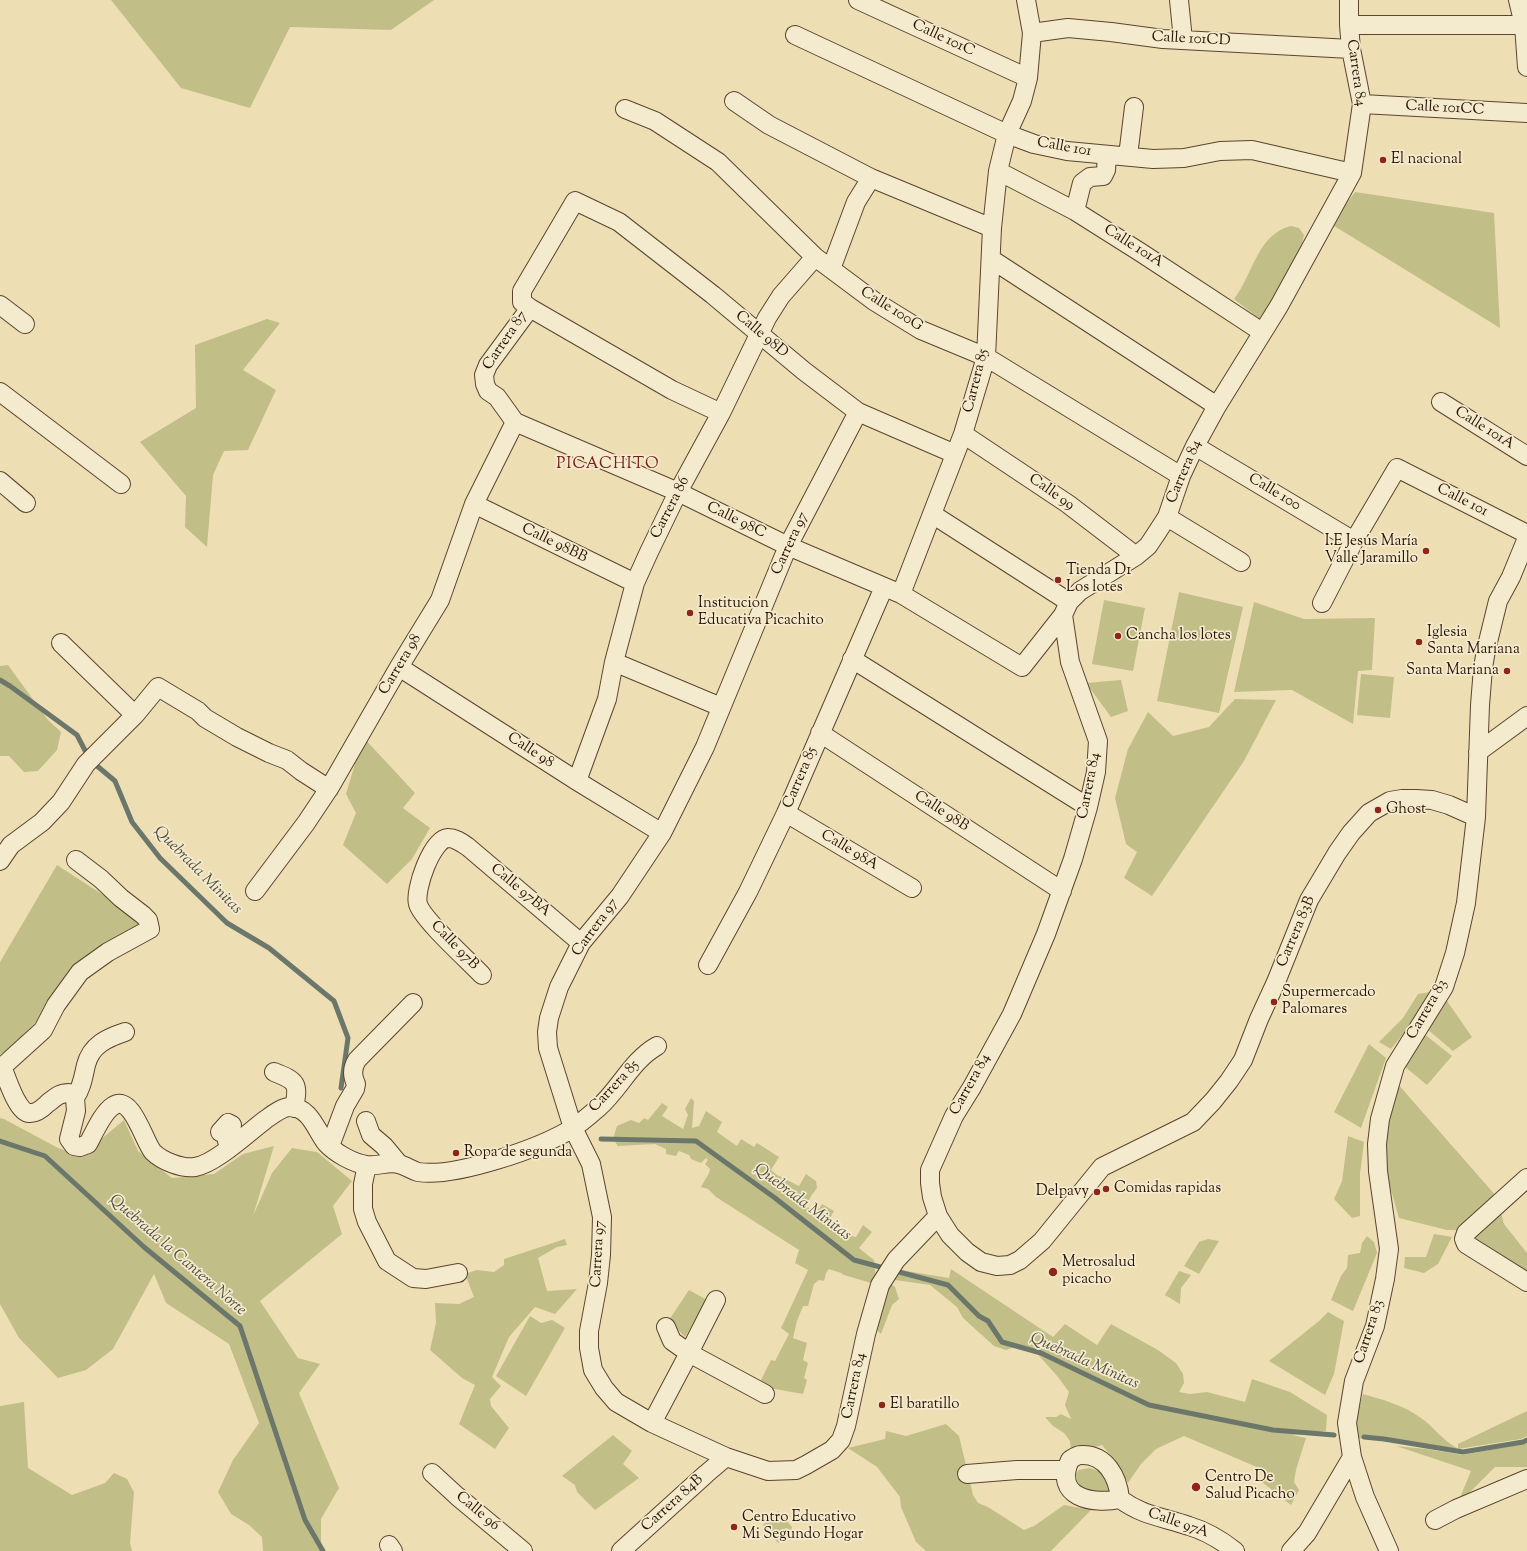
<!DOCTYPE html>
<html>
<head>
<meta charset="utf-8">
<style>
  body { margin:0 }
  canvas { display:block; background:#eedeb4 }
</style>
</head>
<body>
<canvas width="1527" height="1551"></canvas>
<script>
const ctx = document.querySelector('canvas').getContext('2d');
ctx.lineJoin = 'round';
function fill(path, color) { ctx.fillStyle = color; ctx.fill(path, 'evenodd'); }
function trace(path, color, width, dash) { ctx.strokeStyle = color; ctx.lineWidth = width; ctx.lineCap = dash ? 'butt' : 'round'; ctx.setLineDash(dash || []); ctx.stroke(path); }
function label(font, color, halo, rows, align = 'center') {
  ctx.font = font + ' "Sorts Mill Goudy",serif'; ctx.lineWidth = 3.5; ctx.setLineDash([]); ctx.textBaseline = 'middle'; ctx.strokeStyle = halo; ctx.fillStyle = color; for (const [text, x, y, turn = 0] of rows) {
    ctx.save(); ctx.translate(x, y); ctx.rotate((+turn || 0) * Math.PI / 180); ctx.textAlign = isNaN(turn) ? turn : align; if (halo) ctx.strokeText(text, 0, 0); ctx.fillText(text, 0, 0); ctx.restore();
  }
}
fill(new Path2D(`
  M 111,0 L 434,0 L 391,30 L 290,27 L 250,108 L 181,88 Z
  M 1355,192 L 1494,213 L 1500,328 L 1331,224 Z
  M 1291,226 L 1299,228 L 1304,235 L 1301,248 L 1262,321 L 1234,299 C 1253,275 1257,234 1291,226 Z
  M 267,319 L 280,323 L 243,370 L 276,390 L 248,450 L 224,451 L 213,475 L 207,547 L 185,527 L 186,496 L 140,442 L 196,408 L 195,345 Z
  M 1179,592 L 1243,607 L 1219,713 L 1157,701 Z
  M 1104,600 L 1145,608 L 1133,671 L 1092,664 Z
  M 1254,602 L 1304,619 L 1375,618 L 1372,670 L 1358,671 L 1353,724 L 1292,690 L 1234,692 Z
  M 8,665 L 48,720 L 61,732 L 57,750 L 38,771 L 24,772 L 9,756 L 0,756 L 0,666 Z
  M 1361,674 L 1394,677 L 1390,718 L 1357,715 Z
  M 1121,680 L 1128,711 L 1111,717 L 1086,683 Z
  M 1235,699 L 1276,700 L 1244,761 L 1152,896 L 1124,878 L 1137,852 L 1126,844 L 1115,798 L 1128,749 L 1148,712 L 1173,736 L 1209,727 Z
  M 363,737 L 415,793 L 403,808 L 430,828 L 412,859 L 387,884 L 343,845 L 356,813 L 346,794 Z
  M 57,865 L 111,900 L 140,918 L 145,929 L 44,1014 L 7,1051 L 0,1054 L 0,962 Z
  M 1437,991 L 1391,1049 L 1379,1042 L 1403,1018 L 1418,994 Z
  M 1445,998 L 1472,1037 L 1453,1051 L 1427,1029 Z
  M 1423,1033 L 1452,1056 L 1427,1085 L 1404,1066 Z
  M 1369,1044 L 1386,1058 L 1361,1128 L 1334,1112 Z
  M 1397,1083 L 1497,1197 L 1462,1230 L 1447,1230 L 1399,1218 L 1387,1176 L 1383,1145 Z
  M 691,1098 L 694,1101 L 692,1128 L 699,1126 L 706,1111 L 722,1122 L 717,1132 L 737,1146 L 741,1139 L 754,1147 L 757,1143 L 779,1157 L 771,1170 L 777,1175 L 799,1186 L 806,1174 L 816,1181 L 817,1188 L 811,1196 L 806,1206 L 813,1210 L 815,1207 L 819,1209 L 822,1204 L 834,1211 L 830,1218 L 836,1223 L 833,1229 L 843,1234 L 856,1237 L 863,1225 L 872,1232 L 859,1248 L 874,1260 L 876,1279 L 871,1283 L 844,1275 L 841,1273 L 829,1269 L 826,1273 L 824,1281 L 819,1280 L 814,1284 L 808,1306 L 803,1306 L 797,1321 L 793,1338 L 807,1343 L 803,1360 L 808,1363 L 804,1378 L 807,1380 L 803,1394 L 758,1386 L 771,1360 L 775,1361 L 789,1334 L 781,1328 L 808,1270 L 795,1263 L 799,1250 L 716,1197 L 708,1189 L 701,1187 L 709,1173 L 710,1169 L 705,1164 L 708,1160 L 706,1158 L 701,1163 L 691,1159 L 689,1155 L 679,1151 L 676,1156 L 666,1154 L 666,1149 L 655,1144 L 618,1146 L 613,1139 L 617,1126 L 631,1120 L 639,1123 L 644,1118 L 648,1120 L 662,1103 L 668,1107 L 662,1116 L 683,1129 L 688,1115 L 685,1109 Z
  M 0,1118 L 4,1119 L 58,1148 L 81,1156 L 124,1120 L 138,1151 L 172,1178 L 214,1174 L 243,1154 L 274,1146 L 253,1216 L 272,1173 L 292,1148 L 317,1152 L 352,1181 L 333,1206 L 342,1234 L 260,1301 L 298,1358 L 320,1364 L 299,1393 L 339,1488 L 321,1519 L 321,1544 L 326,1551 L 263,1551 L 262,1537 L 249,1525 L 231,1514 L 218,1492 L 233,1460 L 259,1423 L 229,1344 L 166,1303 L 154,1274 L 113,1349 L 86,1370 L 58,1378 L 19,1338 L 0,1304 Z
  M 1348,1136 L 1364,1142 L 1360,1174 L 1360,1216 L 1352,1218 L 1334,1199 L 1342,1181 Z
  M 1501,1213 L 1504,1224 L 1527,1253 L 1527,1275 L 1471,1239 Z
  M 1434,1234 L 1452,1237 L 1438,1264 L 1424,1273 L 1404,1268 L 1405,1257 L 1426,1257 Z
  M 1367,1236 L 1374,1242 L 1377,1253 L 1353,1311 L 1331,1300 L 1341,1276 L 1347,1268 L 1348,1255 L 1360,1253 L 1362,1243 Z
  M 565,1239 L 567,1245 L 557,1247 L 538,1258 L 547,1291 L 577,1289 L 555,1314 L 535,1307 L 509,1337 L 492,1377 L 501,1386 L 490,1399 L 491,1406 L 509,1428 L 495,1449 L 459,1424 L 475,1385 L 462,1378 L 430,1350 L 436,1323 L 435,1303 L 459,1304 L 474,1297 L 465,1274 L 477,1270 L 494,1272 L 504,1265 L 504,1259 Z
  M 1208,1239 L 1219,1241 L 1199,1274 L 1184,1266 L 1199,1242 Z
  M 951,1269 L 1053,1337 L 1065,1324 L 1097,1345 L 1111,1324 L 1158,1350 L 1176,1363 L 1183,1374 L 1184,1383 L 1179,1392 L 1190,1394 L 1207,1392 L 1245,1402 L 1252,1379 L 1290,1392 L 1327,1415 L 1326,1431 L 1292,1435 L 1306,1438 L 1296,1470 L 1294,1482 L 1299,1490 L 1291,1505 L 1262,1482 L 1266,1471 L 1184,1436 L 1156,1449 L 1141,1464 L 1128,1483 L 1115,1461 L 1102,1445 L 1071,1454 L 1070,1441 L 1064,1433 L 1053,1426 L 1045,1417 L 1056,1417 L 1061,1414 L 1071,1419 L 1065,1405 L 1069,1392 L 1058,1377 L 1034,1350 L 1020,1345 L 1006,1350 L 994,1346 L 963,1318 L 957,1307 L 930,1285 L 895,1280 L 892,1278 L 894,1271 L 900,1270 L 949,1278 Z
  M 1179,1271 L 1191,1275 L 1181,1288 L 1180,1304 L 1165,1295 Z
  M 887,1281 L 895,1287 L 899,1299 L 892,1305 L 881,1334 L 877,1330 Z
  M 689,1290 L 707,1300 L 685,1337 L 669,1320 Z
  M 1328,1312 L 1344,1321 L 1334,1374 L 1325,1395 L 1269,1361 L 1319,1321 Z
  M 530,1316 L 541,1323 L 552,1320 L 565,1328 L 526,1396 L 496,1376 Z
  M 1363,1394 C 1384,1400 1403,1405 1421,1418 C 1434,1427 1442,1440 1457,1448 L 1455,1452 L 1415,1444 L 1356,1438 L 1354,1424 Z
  M 24,1402 L 28,1468 L 72,1495 L 105,1483 L 114,1473 L 127,1479 L 134,1492 L 130,1543 L 132,1551 L 0,1551 L 0,1406 Z
  M 1527,1411 L 1527,1436 L 1521,1439 L 1458,1449 L 1458,1444 Z
  M 946,1424 L 959,1436 L 973,1495 L 978,1503 L 988,1507 L 1024,1530 L 1034,1526 L 1064,1505 L 1091,1510 L 1051,1551 L 926,1551 L 916,1542 L 901,1507 L 900,1497 L 877,1467 L 848,1448 L 885,1439 L 886,1431 L 906,1436 Z
  M 613,1435 L 632,1451 L 623,1464 L 639,1478 L 595,1510 L 577,1492 L 575,1485 L 562,1476 Z
  M 1527,1443 L 1527,1467 L 1495,1467 L 1457,1505 L 1471,1471 L 1396,1446 L 1426,1449 L 1463,1455 Z
  M 1089,1468 C 1103,1470 1109,1481 1115,1493 L 1086,1493 L 1075,1484 L 1076,1473 L 1079,1470 Z
  M 778,1511 L 792,1527 L 790,1535 L 778,1543 L 763,1525 Z`), '#c1bf87');
trace(new Path2D(`
  M 0,680 L 10,686 L 77,735 L 90,760 L 115,781 L 132,822 L 160,858 L 227,923 L 269,948 L 334,1001 L 348,1038 L 341,1088
  M 601,1139 L 696,1141 L 775,1198 L 854,1260 L 948,1285 L 979,1316 L 988,1321 L 1002,1342 L 1041,1353 L 1149,1405 L 1273,1430 L 1334,1435
  M 0,1141 L 45,1156 L 144,1247 L 240,1326 L 305,1520 L 323,1551
  M 1364,1437 L 1384,1439 L 1463,1452 L 1523,1442 L 1527,1440`), '#6c776b', 5);
const minor = new Path2D(`
  M 858,0 L 1028,78
  M 1179,0 L 1183,40
  M 1349,0 L 1349,25 L 1351,49 L 1362,104 L 1352,173 L 1279,306 L 1217,406 L 1195,446 L 1181,476 L 1167,517 L 1156,534 L 1148,546 L 1136,556 L 1080,591 L 1069,602 L 1063,615 L 1070,662 L 1098,741 L 1096,772 L 1088,807 L 1073,859 L 1046,934 L 1012,1014 L 972,1087 L 954,1116 L 930,1170 L 930,1183 L 932,1197 L 938,1216 L 950,1235 L 967,1252 L 981,1262 L 997,1266 L 1010,1265 L 1020,1260 L 1042,1241 L 1102,1167 L 1193,1122 L 1213,1101 L 1229,1081 L 1243,1060 L 1259,1019 L 1276,982 L 1309,900 L 1337,853 L 1351,833 L 1369,813 L 1390,801 L 1402,799 L 1416,799 L 1432,800 L 1449,805 L 1476,817
  M 1518,0 L 1524,25 L 1527,67
  M 1349,25 L 1524,25
  M 1032,33 L 1068,28 L 1111,32 L 1163,39 L 1351,49
  M 795,35 L 1007,134 L 1034,144 L 1067,151 L 1153,159 L 1184,158 L 1220,151 L 1252,150 L 1352,173
  M 734,101 L 769,125 L 871,178 L 992,228
  M 1362,104 L 1527,113
  M 625,109 L 655,121 L 718,162 L 815,257 L 874,301 L 921,330 L 986,357 L 1181,476
  M 1128,156 L 1134,107
  M 998,171 L 1075,211 L 1140,252 L 1262,332
  M 1075,211 L 1082,183 L 1090,177 L 1103,176 L 1106,170 L 1107,155
  M 991,259 L 1217,406
  M 831,269 L 856,202 L 871,178
  M 0,305 L 25,324
  M 530,308 L 672,390 L 721,413
  M 0,392 L 121,484
  M 1441,402 L 1527,456
  M 858,412 L 788,546 L 705,747 L 662,833 L 620,896 L 581,943 L 559,987 L 549,1018 L 547,1032 L 548,1048 L 573,1128 L 591,1164 L 602,1217 L 601,1255 L 598,1283 L 589,1331 L 589,1348 L 593,1370 L 604,1388 L 616,1402 L 652,1423 L 726,1457 L 768,1471 L 796,1470 L 806,1465 L 832,1450 L 841,1440 L 846,1426 L 866,1334 L 880,1285 L 896,1260 L 938,1216
  M 963,434 L 1068,504 L 1136,556
  M 1195,446 L 1354,541
  M 955,454 L 858,412 L 804,371 L 713,295 L 619,222 L 575,201 L 522,291 L 522,302 L 530,308 L 488,365 L 484,375 L 485,384 L 488,391 L 497,397 L 515,422 L 678,492 L 788,546 L 901,594 L 1022,667 L 1063,615
  M 0,481 L 26,503
  M 474,504 L 635,583
  M 932,514 L 1069,602
  M 1167,517 L 1241,562
  M 901,594 L 963,434 L 986,357 L 992,228 L 998,171 L 1007,134 L 1022,101 L 1028,78 L 1032,33 L 1026,0
  M 1322,603 L 1354,541 L 1397,468 L 1527,534
  M 852,659 L 1088,807
  M 614,662 L 721,707
  M 399,667 L 577,781 L 662,833
  M 135,715 L 158,687 L 198,711 L 205,718 L 237,737 L 269,753 L 287,760 L 301,771 L 329,789
  M 820,733 L 1062,891
  M 1478,752 L 1527,716
  M 577,781 L 607,699 L 614,662 L 635,583 L 649,552 L 678,492 L 721,413 L 767,318 L 781,296 L 815,257
  M 786,813 L 912,888
  M 0,861 L 11,845 L 42,822 L 61,802 L 86,764 L 135,715 L 61,643
  M 255,891 L 306,823 L 330,787 L 399,667 L 440,600 L 474,504 L 515,422
  M 708,965 L 748,892 L 786,813 L 884,587
  M 482,975 C 469,961 422,919 418,904 C 414,890 432,839 448,838 C 456,838 462,843 468,847 L 581,943
  M 0,1067 L 3,1069 C 7,1079 18,1113 29,1113 C 36,1114 43,1108 48,1103 C 56,1097 59,1093 69,1093 L 75,1098 L 76,1111 L 69,1139 L 74,1146 L 80,1147 L 88,1144 C 94,1133 103,1112 113,1106 C 132,1093 144,1142 153,1152 C 162,1161 182,1169 195,1167 C 215,1164 249,1132 265,1120 C 272,1115 282,1107 290,1107 C 310,1107 316,1130 326,1143 C 335,1153 353,1163 366,1165 C 377,1167 388,1161 398,1164 C 405,1165 411,1170 418,1172 C 455,1178 541,1148 573,1128 C 582,1122 590,1115 598,1108 C 619,1090 632,1060 657,1046
  M 1,1068 L 43,1030 L 56,1005 L 80,972 L 108,952 L 150,929 L 148,920 L 143,915 L 121,898 L 101,879 L 76,860
  M 274,1072 C 297,1081 299,1083 294,1108
  M 75,1098 C 82,1087 83,1078 86,1065 C 91,1045 107,1038 125,1032
  M 366,1121 L 371,1135 L 384,1146 L 399,1164
  M 220,1132 L 228,1123 L 232,1125 L 227,1141 L 230,1147
  M 330,1146 L 345,1106 L 355,1089 L 356,1084 C 352,1076 352,1068 357,1060 L 413,1003
  M 367,1165 L 363,1184 L 363,1209 L 367,1222 L 387,1261 L 413,1278 L 426,1279 L 458,1273
  M 1527,1178 L 1466,1233 L 1464,1239 L 1466,1244 L 1527,1282
  M 666,1327 L 672,1341 L 689,1353 L 716,1300
  M 652,1423 L 689,1353 L 765,1394
  M 432,1473 L 457,1496 L 523,1551
  M 967,1474 L 1017,1470 L 1065,1470
  M 1120,1499 C 1092,1505 1053,1497 1070,1460 C 1073,1458 1077,1455 1081,1455 C 1106,1454 1118,1477 1120,1499 C 1143,1516 1163,1517 1189,1526 C 1206,1531 1221,1540 1235,1551
  M 1435,1520 L 1456,1509 L 1527,1479
  M 389,1545 L 393,1551
  M 621,1551 L 706,1474 L 726,1457
  M 1291,1551 L 1307,1533 L 1352,1457
  M 1389,1551 L 1365,1497 L 1352,1457 L 1347,1423 L 1354,1381 L 1375,1326 L 1385,1279 L 1389,1249 L 1378,1171 L 1377,1144 L 1380,1119 L 1395,1066 L 1444,987 L 1455,953 L 1466,903 L 1476,817 L 1480,705 L 1483,668 L 1486,650 L 1498,601 L 1511,577 L 1527,538`);
trace(minor, '#5a452e', 20);
trace(minor, '#f4eace', 18);
for (const [x, y, r, color] of [
  [1383,160,4,"#8f2418"],
  [1426,551,4,"#8f2418"],
  [1058,580,4,"#8f2418"],
  [690,613,4,"#8f2418"],
  [1118,636,4,"#8f2418"],
  [1419,642,4,"#8f2418"],
  [1507,671,4,"#8f2418"],
  [1378,810,4,"#8f2418"],
  [1274,1002,4,"#8f2418"],
  [456,1153,4,"#8f2418"],
  [1106,1189,4,"#8f2418"],
  [1097,1192,4,"#8f2418"],
  [1053,1272,5,"#8f2418"],
  [882,1405,4,"#8f2418"],
  [1196,1487,5,"#8f2418"],
  [734,1527,4,"#8f2418"]
]) { const dot = new Path2D(); dot.arc(x, y, r, 0, 2 * Math.PI); ctx.fillStyle = color; ctx.fill(dot); trace(dot, '#f4eace', 1.5); }
label('15px', '#281201', '#f4eace', [
  ["Calle 101C",943,39,25],
  ["Calle 101CD",1191,40,3],
  ["Carrera 84",1355,73,82],
  ["Calle 101CC",1445,109,3],
  ["Calle 101",1064,148,10],
  ["Calle 101A",1133,247,32],
  ["Calle 100G",891,310,32],
  ["Calle 98D",761,335,40],
  ["Carrera 87",506,341,-56],
  ["Carrera 85",977,381,-76],
  ["Calle 101A",1484,429,32],
  ["Carrera 84",1185,472,-67],
  ["Calle 99",1051,493,35],
  ["Calle 100",1274,493,31],
  ["Calle 101",1462,501,27],
  ["Carrera 86",671,508,-63],
  ["Calle 98C",736,521,26],
  ["Calle 98BB",554,544,26],
  ["Carrera 97",791,544,-65],
  ["Carrera 98",401,665,-59],
  ["Calle 98",530,751,33],
  ["Carrera 85",801,778,-67],
  ["Carrera 84",1090,786,-79],
  ["Calle 98B",941,812,33],
  ["Calle 98A",849,851,31],
  ["Calle 97BA",520,891,40],
  ["Carrera 97",596,928,-54],
  ["Carrera 83B",1297,932,-67],
  ["Calle 97B",454,946,46],
  ["Carrera 83",1428,1010,-60],
  ["Carrera 84",971,1085,-61],
  ["Carrera 85",615,1087,-47],
  ["Carrera 97",599,1254,-87],
  ["Carrera 83",1370,1332,-72],
  ["Carrera 84",855,1386,-78],
  ["Carrera 84B",673,1504,-42],
  ["Calle 96",477,1512,40],
  ["Calle 97A",1178,1524,19]
]);
label('15px', '#281201', '#f4eace', [
  ["El nacional",1391,160],
  ["I.E Jesús María",1418,542,"right"],
  ["Valle Jaramillo",1418,559,"right"],
  ["Tienda D1",1066,571],
  ["Los lotes",1066,588],
  ["Institucion",698,604],
  ["Educativa Picachito",698,621],
  ["Iglesia",1427,633],
  ["Santa Mariana",1427,650],
  ["Cancha los lotes",1126,636],
  ["Santa Mariana",1499,671,"right"],
  ["Ghost",1386,810],
  ["Supermercado",1282,993],
  ["Palomares",1282,1010],
  ["Ropa de segunda",464,1153],
  ["Comidas rapidas",1114,1189],
  ["Delpavy",1089,1192,"right"],
  ["Metrosalud",1062,1263],
  ["picacho",1062,1280],
  ["El baratillo",890,1405],
  ["Centro De",1205,1478],
  ["Salud Picacho",1205,1495],
  ["Centro Educativo",742,1518],
  ["Mi Segundo Hogar",742,1535]
], 'left');
ctx.letterSpacing = '1px';
label('16px', '#7a1f14', '#f4eace', [
  ["PICACHITO",608,465]
]);
ctx.letterSpacing = '0px';
label('italic 16px', '#504d3f', '#f4eace', [
  ["Quebrada Minitas",197,871,45],
  ["Quebrada Minitas",802,1203,37],
  ["Quebrada la Cantera Norte",177,1256,41],
  ["Quebrada Minitas",1084,1362,24]
]);
</script>
</body>
</html>
